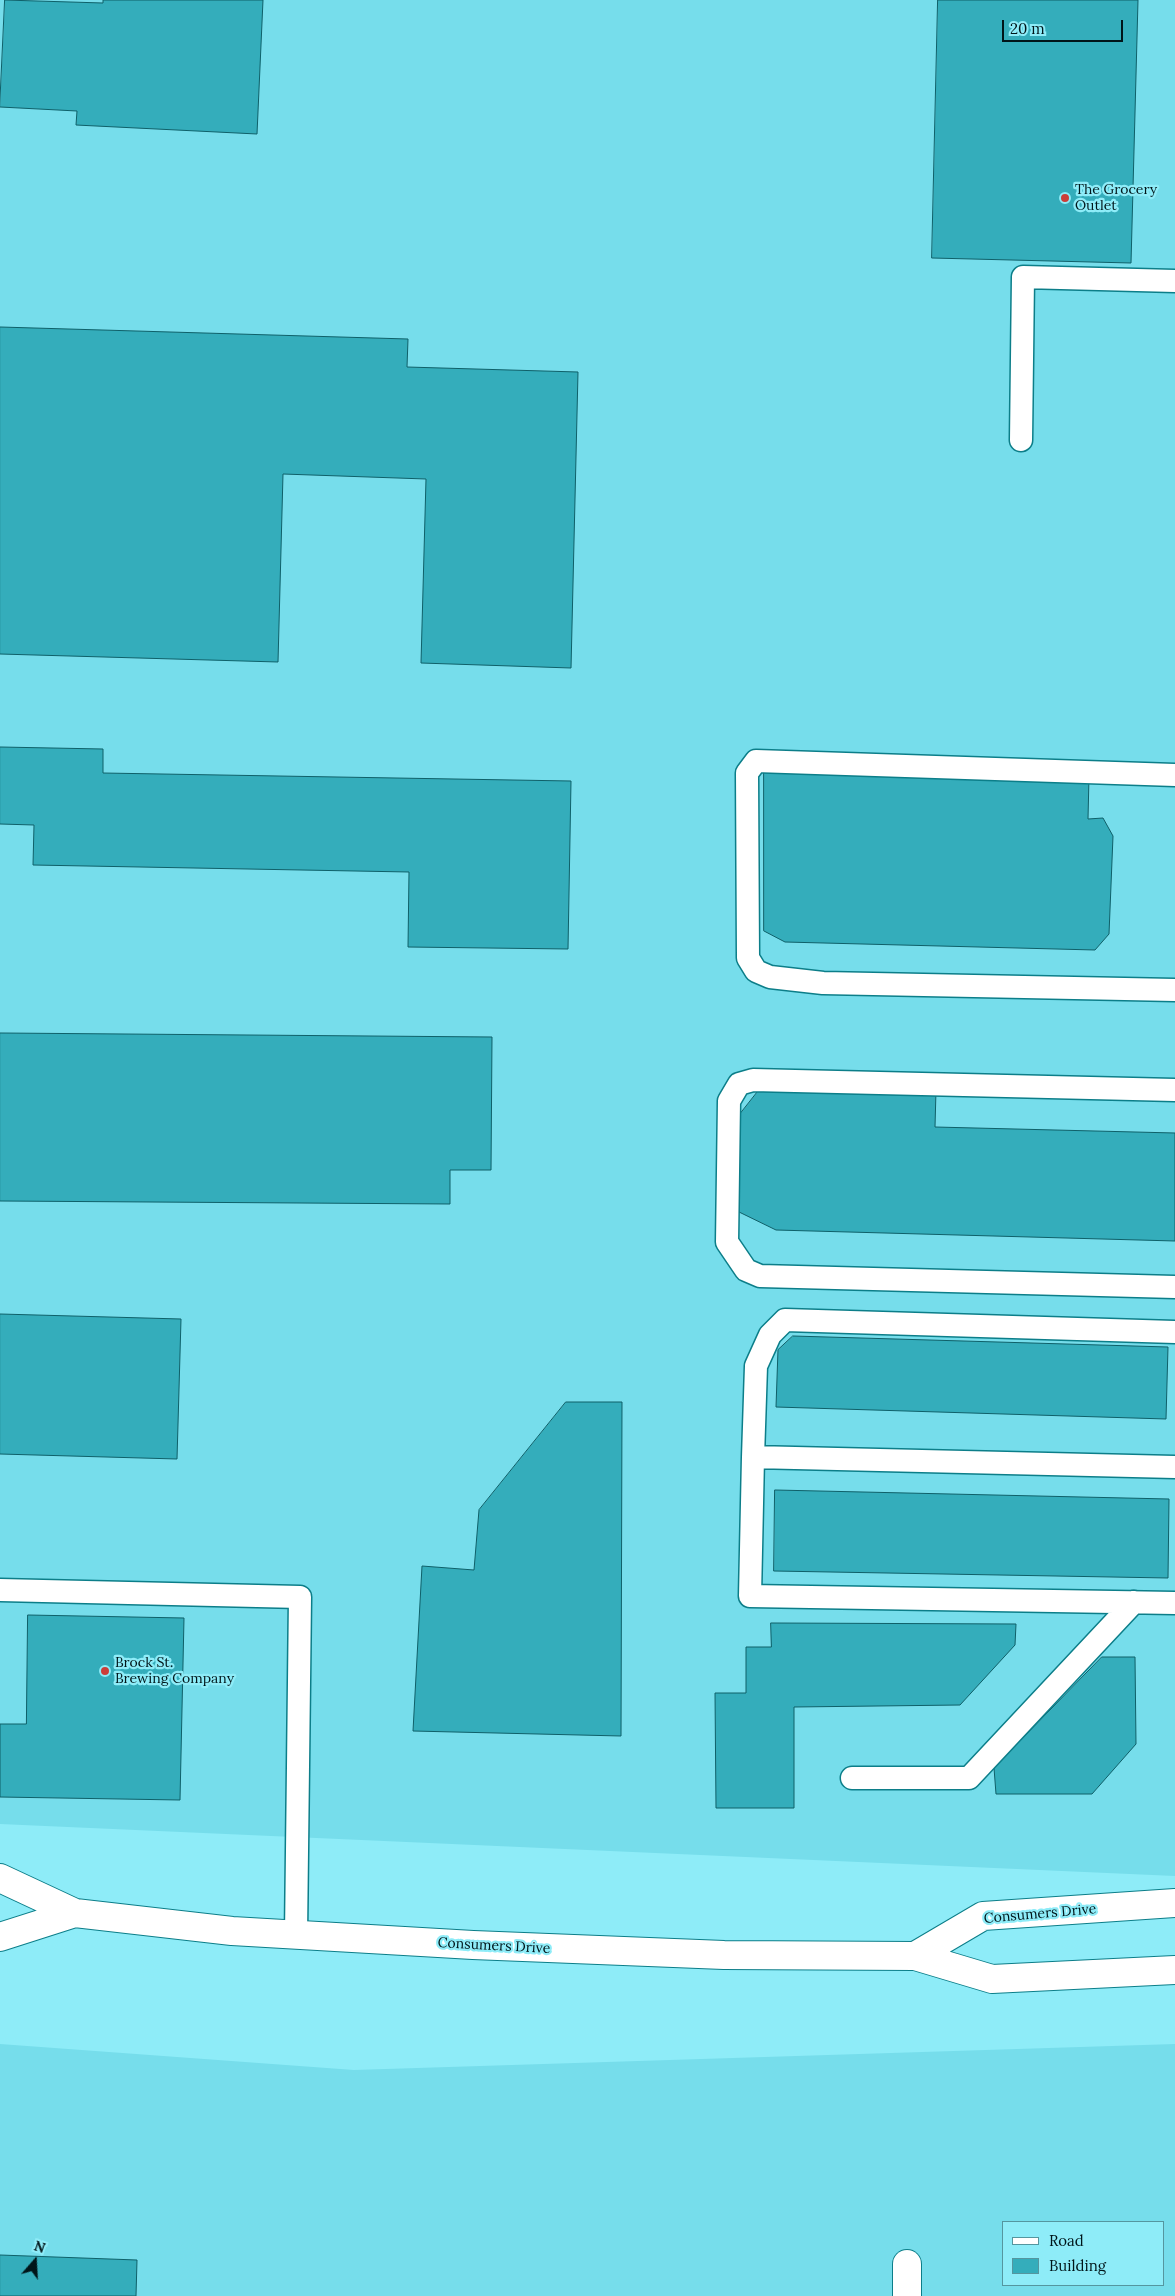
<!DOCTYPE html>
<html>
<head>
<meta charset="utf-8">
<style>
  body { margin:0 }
  #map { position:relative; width:1175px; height:2296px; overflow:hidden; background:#8eecf8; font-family:Lora,serif }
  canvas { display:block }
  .legend { position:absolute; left:1002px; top:2221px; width:162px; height:65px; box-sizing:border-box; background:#8eecf8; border:1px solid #55969f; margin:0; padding:6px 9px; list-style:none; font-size:15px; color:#001519 }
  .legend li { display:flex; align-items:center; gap:10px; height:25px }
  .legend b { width:25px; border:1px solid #55969f }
  .north { position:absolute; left:10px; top:2236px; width:50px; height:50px; -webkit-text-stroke:4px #8eecf8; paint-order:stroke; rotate:19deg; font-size:14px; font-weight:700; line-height:20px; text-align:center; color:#001519 }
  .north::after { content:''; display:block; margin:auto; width:18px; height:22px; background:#001519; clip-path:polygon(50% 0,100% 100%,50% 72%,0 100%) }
  .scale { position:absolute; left:1002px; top:20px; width:121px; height:22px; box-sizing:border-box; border:2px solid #001519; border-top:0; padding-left:6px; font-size:15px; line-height:18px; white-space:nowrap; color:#001519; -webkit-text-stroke:4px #8eecf8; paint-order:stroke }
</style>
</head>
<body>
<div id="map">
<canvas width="1175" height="2296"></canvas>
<ul class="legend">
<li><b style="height:6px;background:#fff"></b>Road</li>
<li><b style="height:14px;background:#34adbb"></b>Building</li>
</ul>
<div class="north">N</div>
<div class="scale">20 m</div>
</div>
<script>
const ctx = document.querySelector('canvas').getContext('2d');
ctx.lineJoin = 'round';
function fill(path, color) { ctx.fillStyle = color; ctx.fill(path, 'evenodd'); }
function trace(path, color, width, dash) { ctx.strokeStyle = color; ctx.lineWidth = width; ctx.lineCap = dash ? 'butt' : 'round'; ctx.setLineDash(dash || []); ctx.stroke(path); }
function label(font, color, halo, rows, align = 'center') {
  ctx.font = font + ' Lora,serif'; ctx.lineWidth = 4.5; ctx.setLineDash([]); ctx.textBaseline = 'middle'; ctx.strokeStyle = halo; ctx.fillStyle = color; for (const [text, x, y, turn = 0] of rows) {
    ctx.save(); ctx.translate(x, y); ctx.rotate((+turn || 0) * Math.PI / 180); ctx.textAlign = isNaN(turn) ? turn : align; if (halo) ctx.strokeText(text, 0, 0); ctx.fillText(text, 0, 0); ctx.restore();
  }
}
fill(new Path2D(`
  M 0,0 L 1175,0 L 1175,1876 L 0,1824 Z
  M 0,2044 L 354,2070 L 1175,2044 L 1175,2296 L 0,2296 ZM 1004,2222 L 1164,2222 L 1164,2285 L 1004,2285 Z`), '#76ddeb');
const building = new Path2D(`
  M 5,0 L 103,3 L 103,0 L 263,0 L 257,134 L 76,125 L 77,111 L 0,107 Z
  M 938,0 L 1138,0 L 1131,263 L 932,258 Z
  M 0,327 L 408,339 L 407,367 L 578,372 L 571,668 L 421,663 L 426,479 L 283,474 L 278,662 L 0,654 Z
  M 0,747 L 103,749 L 103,773 L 571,781 L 568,949 L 408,947 L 409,872 L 33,865 L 34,825 L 0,824 Z
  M 764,766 L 1089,776 L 1088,819 L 1103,818 L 1113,836 L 1109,934 L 1095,950 L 785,942 L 764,931 Z
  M 0,1033 L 492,1037 L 491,1170 L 450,1170 L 450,1204 L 0,1201 Z
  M 763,1085 L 936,1090 L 935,1127 L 1175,1133 L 1175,1241 L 776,1230 L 737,1211 L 740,1114 Z
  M 0,1314 L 181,1319 L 177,1459 L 0,1454 Z
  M 793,1336 L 1168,1347 L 1166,1419 L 776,1407 L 778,1350 Z
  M 566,1402 L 622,1402 L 621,1736 L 413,1731 L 422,1566 L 474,1570 L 479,1510 Z
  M 775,1490 L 1169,1499 L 1168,1578 L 774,1571 Z
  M 28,1615 L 184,1618 L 180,1800 L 0,1797 L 0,1724 L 26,1724 Z
  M 771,1623 L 1016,1624 L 1015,1645 L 960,1705 L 794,1707 L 794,1808 L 716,1808 L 715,1693 L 746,1693 L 746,1647 L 771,1647 Z
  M 1102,1657 L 1135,1657 L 1136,1744 L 1092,1794 L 996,1794 L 994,1768 Z
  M 0,2255 L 137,2260 L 136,2296 L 0,2296 Z`);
fill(building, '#34adbb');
trace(building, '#0f6069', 1);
const lane = new Path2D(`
  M 1021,440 L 1023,277 L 1175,281
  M 1175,775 L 756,761 L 747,773 L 748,958 L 756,971 L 770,977 L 823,983 L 1175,990
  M 1175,1090 L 753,1080 L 739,1084 L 729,1101 L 727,1242 L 746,1270 L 760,1276 L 1175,1287
  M 1175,1332 L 785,1320 L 770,1335 L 756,1366 L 753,1457 L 1175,1467
  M 753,1457 L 750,1596 L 1175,1603
  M 0,1590 L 300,1597 L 296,1935
  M 852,1778 L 969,1778 L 1134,1602`);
const street = new Path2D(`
  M 907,2296 L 907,2264`);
const secondary = new Path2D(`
  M 0,1878 L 75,1913 L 232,1931 L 473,1945 L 724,1955 L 915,1956 L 992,1979 L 1175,1970
  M 0,1937 L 75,1913
  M 915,1956 L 983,1916 L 1175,1903`);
trace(lane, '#0c7e89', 25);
trace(street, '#0c7e89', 30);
trace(secondary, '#0c7e89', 30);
trace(lane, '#fff', 22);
trace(street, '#fff', 28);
trace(secondary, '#fff', 28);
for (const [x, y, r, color] of [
  [1065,198,5,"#cb3d38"],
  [105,1671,5,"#cb3d38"]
]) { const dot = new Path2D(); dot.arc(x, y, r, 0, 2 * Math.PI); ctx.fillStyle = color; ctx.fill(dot); trace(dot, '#8eecf8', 2); }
label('14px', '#001519', '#8eecf8', [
  ["The Grocery",1075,190],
  ["Outlet",1075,206],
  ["Brock St.",115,1663],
  ["Brewing Company",115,1679]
], 'left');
label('14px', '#001519', '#8eecf8', [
  ["Consumers Drive",1040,1914,-5],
  ["Consumers Drive",494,1946,3]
]);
</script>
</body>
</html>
